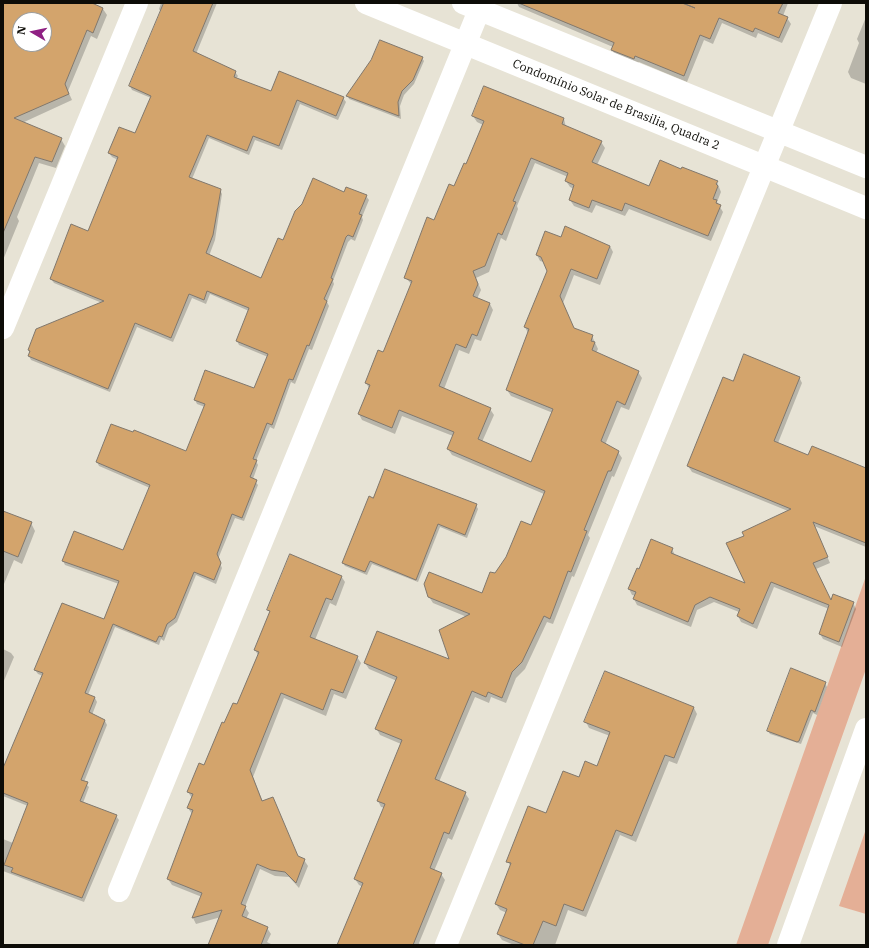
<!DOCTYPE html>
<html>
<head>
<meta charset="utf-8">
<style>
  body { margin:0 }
  #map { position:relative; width:869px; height:948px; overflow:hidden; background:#e7e3d5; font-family:"IBM Plex Serif",serif }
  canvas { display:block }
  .frame { position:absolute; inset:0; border:4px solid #0d0c07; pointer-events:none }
  .north { position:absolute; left:12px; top:12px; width:40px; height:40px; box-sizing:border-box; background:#fff; border:1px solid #9e9e9c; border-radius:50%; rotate:279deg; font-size:11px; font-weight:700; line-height:16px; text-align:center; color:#0d0c07 }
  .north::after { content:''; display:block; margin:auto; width:14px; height:18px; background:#8f2083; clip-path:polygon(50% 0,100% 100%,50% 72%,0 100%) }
</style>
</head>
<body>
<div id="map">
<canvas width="869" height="948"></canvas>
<div class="frame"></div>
<div class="north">N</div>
</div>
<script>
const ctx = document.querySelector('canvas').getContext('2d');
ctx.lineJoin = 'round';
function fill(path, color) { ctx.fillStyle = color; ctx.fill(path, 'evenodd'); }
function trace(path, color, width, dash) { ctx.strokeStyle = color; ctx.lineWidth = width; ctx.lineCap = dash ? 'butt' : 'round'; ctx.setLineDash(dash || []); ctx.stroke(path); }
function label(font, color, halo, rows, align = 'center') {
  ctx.font = font + ' "IBM Plex Serif",serif'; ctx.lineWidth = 3; ctx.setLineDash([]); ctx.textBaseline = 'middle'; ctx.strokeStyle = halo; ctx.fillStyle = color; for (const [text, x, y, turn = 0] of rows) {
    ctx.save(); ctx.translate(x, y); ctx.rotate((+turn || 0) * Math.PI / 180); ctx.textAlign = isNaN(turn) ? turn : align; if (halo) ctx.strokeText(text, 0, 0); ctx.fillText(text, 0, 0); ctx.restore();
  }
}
fill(new Path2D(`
  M 866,576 L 866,669 L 768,945 L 736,945 Z
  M 866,829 L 866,914 L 839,906 Z`), '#e4af96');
fill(new Path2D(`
  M 3,3 L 89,3 L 103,9 L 107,15 L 97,39 L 91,36 L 68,91 L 72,100 L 22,123 L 61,139 L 65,146 L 56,168 L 39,163 L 17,217 L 19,221 L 3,260 ZM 20,20 L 44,20 L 44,44 L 20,44 Z
  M 161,3 L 217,3 L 196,54 L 235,72 L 238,76 L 236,79 L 272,93 L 343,98 L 346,102 L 338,120 L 300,104 L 282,150 L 255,140 L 249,155 L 209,138 L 192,179 L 220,190 L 222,194 L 215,240 L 209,256 L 262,279 L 283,241 L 345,193 L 366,196 L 369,200 L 362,217 L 363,220 L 355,241 L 351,239 L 348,242 L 333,281 L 334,284 L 327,302 L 329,306 L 312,350 L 309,349 L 295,384 L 291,382 L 274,429 L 270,427 L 256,461 L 258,465 L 253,479 L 258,485 L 244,521 L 235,518 L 218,559 L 222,568 L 216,584 L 196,575 L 177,622 L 169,628 L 164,641 L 161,639 L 159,645 L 115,627 L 88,695 L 95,698 L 97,702 L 92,715 L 105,721 L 107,725 L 84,782 L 89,787 L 83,803 L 116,816 L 119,820 L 84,902 L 3,871 L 3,839 L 13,843 L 28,806 L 3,796 L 3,771 L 43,676 L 38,674 L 35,670 L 104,620 L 119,584 L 65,565 L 63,561 L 124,551 L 150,488 L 99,466 L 97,462 L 187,452 L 205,407 L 197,404 L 195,400 L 255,390 L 268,357 L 239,345 L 237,341 L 249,311 L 210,294 L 206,304 L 192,298 L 173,342 L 137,327 L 110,392 L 31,360 L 29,356 L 29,350 L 102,303 L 54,283 L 51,279 L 88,232 L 118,160 L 112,157 L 109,153 L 135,135 L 151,98 L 132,90 L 130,86 L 161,12 L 159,9 Z
  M 517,3 L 788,3 L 783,16 L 787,18 L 791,24 L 782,43 L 758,33 L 756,38 L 722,23 L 713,44 L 704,40 L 687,82 L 639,62 L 637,64 L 616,56 L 612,50 L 613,47 L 519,7 Z
  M 866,17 L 866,84 L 851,78 L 848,72 L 859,43 L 857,39 Z
  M 422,58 L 424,61 L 414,84 L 404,95 L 400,106 L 401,119 L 349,99 L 348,96 Z
  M 485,87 L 564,119 L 566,127 L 601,142 L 605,148 L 597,165 L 650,187 L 717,182 L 721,192 L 717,202 L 723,212 L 711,241 L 629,209 L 625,216 L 596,205 L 592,213 L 574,206 L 570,200 L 574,189 L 570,187 L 566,181 L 568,177 L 535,163 L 517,206 L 518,209 L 506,241 L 501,238 L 489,272 L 476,278 L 481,290 L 477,299 L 490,304 L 493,310 L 481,341 L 475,339 L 469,354 L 459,350 L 444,389 L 490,409 L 494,415 L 482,442 L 532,463 L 553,413 L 511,396 L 507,390 L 528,333 L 525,327 L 548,271 L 544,262 L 540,261 L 537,255 L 561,238 L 610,246 L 613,252 L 600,285 L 574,275 L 563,303 L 574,329 L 592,336 L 598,349 L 596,353 L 638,372 L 642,378 L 629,410 L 621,407 L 605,445 L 618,452 L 622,458 L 614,477 L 612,476 L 588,535 L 590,538 L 574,577 L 572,576 L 553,624 L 547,622 L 525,669 L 516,678 L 506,703 L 491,697 L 489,703 L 475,697 L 439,782 L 465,793 L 469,799 L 452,840 L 448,838 L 434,871 L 441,874 L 445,880 L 419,943 L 420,945 L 339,945 L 363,887 L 359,885 L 355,879 L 385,808 L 381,807 L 378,801 L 401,744 L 380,735 L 376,728 L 397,681 L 369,669 L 365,663 L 450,661 L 467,617 L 433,603 L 429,597 L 483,594 L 495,574 L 532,526 L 544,494 L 452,455 L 448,449 L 453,436 L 402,416 L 395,434 L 362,420 L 359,414 L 369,388 L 366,383 L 383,353 L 412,285 L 406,278 L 435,221 L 467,165 L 483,125 L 477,122 L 473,116 Z
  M 799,377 L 802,383 L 778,443 L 809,456 L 866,469 L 866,547 L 814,526 L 830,563 L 816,569 L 831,602 L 853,603 L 856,609 L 842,647 L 823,639 L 820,634 L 829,609 L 774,587 L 757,629 L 741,622 L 738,616 L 739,612 L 714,602 L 697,610 L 691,627 L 637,605 L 634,599 L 636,596 L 632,595 L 629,589 L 639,570 L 672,549 L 675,555 L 747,585 L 745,536 L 788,511 L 692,472 L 688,466 L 734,382 Z
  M 374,499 L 476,505 L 478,509 L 467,538 L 440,527 L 418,582 L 372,564 L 367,575 L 345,566 L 343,563 Z
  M 3,512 L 31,523 L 35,531 L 22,564 L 14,560 L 4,584 Z
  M 341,576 L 345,582 L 336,606 L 330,603 L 315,640 L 357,657 L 361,663 L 346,699 L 334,694 L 326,716 L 284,698 L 253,777 L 263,802 L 298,858 L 304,860 L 308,866 L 299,888 L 289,877 L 275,876 L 260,869 L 245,907 L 249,913 L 246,919 L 267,928 L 271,934 L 267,942 L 273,945 L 209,945 L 221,917 L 196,924 L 193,918 L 202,897 L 172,885 L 168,879 L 192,814 L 188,808 L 192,798 L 188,792 L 204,766 L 225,724 L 237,705 L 258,655 L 255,650 L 270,613 L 269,610 Z
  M 3,649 L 11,653 L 14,657 L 3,683 Z
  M 606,672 L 694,708 L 697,714 L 677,764 L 669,761 L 636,842 L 620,835 L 586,917 L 568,910 L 555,945 L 514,945 L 502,940 L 498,934 L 507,913 L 500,910 L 496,904 L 511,867 L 508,862 L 546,814 L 579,778 L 598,767 L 610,736 L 589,728 L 586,722 Z
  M 825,683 L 827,687 L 817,715 L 813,713 L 801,744 L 770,734 L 768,731 Z`), '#0003');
const building = new Path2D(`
  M 3,3 L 92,3 L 103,8 L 93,33 L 87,30 L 65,84 L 69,94 L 14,118 L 62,138 L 52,162 L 35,157 L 3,233 ZM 20,20 L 44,20 L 44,44 L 20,44 Z
  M 164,3 L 213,3 L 193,51 L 236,71 L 234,77 L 271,91 L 279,71 L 344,97 L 336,116 L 297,100 L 279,146 L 253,136 L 247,151 L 207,135 L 189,177 L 221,189 L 213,235 L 206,253 L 261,278 L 278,238 L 283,240 L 295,211 L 302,204 L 313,178 L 344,192 L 346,187 L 367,195 L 359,214 L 362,215 L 353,237 L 348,235 L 346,237 L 331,278 L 333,279 L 324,299 L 327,301 L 309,346 L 307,345 L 293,380 L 289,379 L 272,425 L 267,423 L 253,459 L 257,460 L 250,477 L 257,480 L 242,518 L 232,514 L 217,554 L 221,563 L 214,580 L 194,572 L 175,618 L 167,624 L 162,637 L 159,636 L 156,642 L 113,624 L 85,693 L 95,697 L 89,712 L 105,720 L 81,780 L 88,782 L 80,801 L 117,815 L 82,898 L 11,872 L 13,868 L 4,865 L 28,803 L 3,793 L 3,768 L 43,673 L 34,670 L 62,603 L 104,619 L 119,581 L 62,561 L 74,531 L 123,550 L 150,485 L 96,462 L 111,424 L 133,432 L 134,430 L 186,451 L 205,404 L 194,400 L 205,370 L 254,388 L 268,354 L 236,341 L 249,308 L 207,291 L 204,300 L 189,294 L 171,338 L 135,323 L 108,389 L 28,356 L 30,351 L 28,350 L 36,329 L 104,301 L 50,279 L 71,224 L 88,231 L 118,157 L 108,153 L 119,127 L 135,133 L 151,96 L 129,86 Z
  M 519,3 L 682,3 L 695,8 L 683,3 L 783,3 L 778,13 L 788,17 L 779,38 L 755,28 L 753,32 L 719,18 L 710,39 L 700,35 L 684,76 L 635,56 L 634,59 L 611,50 L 614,43 Z
  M 380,40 L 423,57 L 413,80 L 402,91 L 398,102 L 399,116 L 346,96 L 371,60 Z
  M 484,86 L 564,118 L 562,124 L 602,141 L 592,162 L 649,186 L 660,160 L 681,169 L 682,167 L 718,181 L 716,184 L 718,186 L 713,199 L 717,200 L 716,203 L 721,205 L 708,236 L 625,203 L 622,211 L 592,200 L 589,208 L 569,200 L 574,185 L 565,181 L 568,173 L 531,158 L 513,201 L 516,202 L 502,235 L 498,233 L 485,266 L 473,271 L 478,284 L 473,296 L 490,303 L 477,336 L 472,334 L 466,348 L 456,344 L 439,386 L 491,408 L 478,439 L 531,462 L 553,409 L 506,390 L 529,329 L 524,327 L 547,271 L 541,257 L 536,255 L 545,231 L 561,237 L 565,226 L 610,246 L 597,279 L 571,269 L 560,296 L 574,328 L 593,335 L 591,341 L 595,342 L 592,350 L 639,371 L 625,405 L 617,401 L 601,441 L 619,451 L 611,471 L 608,471 L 584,530 L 587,531 L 571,572 L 568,571 L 550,619 L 544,616 L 522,662 L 512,672 L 502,698 L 488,692 L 486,697 L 472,691 L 435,779 L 466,792 L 449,834 L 444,832 L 430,868 L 442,873 L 413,945 L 337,945 L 363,883 L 354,879 L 385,804 L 377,801 L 402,740 L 375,729 L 397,677 L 364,663 L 377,631 L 449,659 L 439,630 L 470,614 L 428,597 L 424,584 L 429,572 L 482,593 L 490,572 L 495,573 L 506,557 L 521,521 L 531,525 L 545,491 L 447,449 L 454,432 L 399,410 L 392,428 L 358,414 L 370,385 L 365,383 L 378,350 L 383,352 L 384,350 L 412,281 L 404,278 L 427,217 L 434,220 L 449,184 L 454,186 L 464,163 L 466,164 L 484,121 L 472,116 Z
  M 744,354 L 800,377 L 774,441 L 808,455 L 812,446 L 866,468 L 866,543 L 813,522 L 828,557 L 813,563 L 831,600 L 833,594 L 854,602 L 839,642 L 819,634 L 829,605 L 771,582 L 753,624 L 737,616 L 740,609 L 710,597 L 695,605 L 688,622 L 633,599 L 636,592 L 628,589 L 637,568 L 639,569 L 651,539 L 673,548 L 671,553 L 745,583 L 726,543 L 744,536 L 742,532 L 791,509 L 687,466 L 723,377 L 733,381 Z
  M 385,469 L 477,504 L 465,535 L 438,524 L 416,580 L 370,561 L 365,572 L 342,563 L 369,496 L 373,498 Z
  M 3,511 L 32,522 L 18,557 L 3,551 Z
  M 290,554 L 342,576 L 332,600 L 326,598 L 310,637 L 358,656 L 343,693 L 331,689 L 323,710 L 281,693 L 250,770 L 262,801 L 273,797 L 298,856 L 305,859 L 296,883 L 285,872 L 271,870 L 257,864 L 241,904 L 246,906 L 242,916 L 268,927 L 261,945 L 208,945 L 222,910 L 192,918 L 202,893 L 167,879 L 193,810 L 187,808 L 193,794 L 187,792 L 199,763 L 204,765 L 222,722 L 224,723 L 233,703 L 237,704 L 259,652 L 254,650 L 270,611 L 267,610 Z
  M 791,668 L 826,682 L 815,712 L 811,710 L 799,741 L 797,742 L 767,731 Z
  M 605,671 L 694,707 L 674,758 L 665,755 L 632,836 L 616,830 L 583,911 L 564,904 L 556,926 L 543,921 L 533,945 L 525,945 L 497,934 L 507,909 L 495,904 L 511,863 L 506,862 L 528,806 L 546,813 L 563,771 L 579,777 L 585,761 L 597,766 L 610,732 L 584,722 Z`);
fill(building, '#d3a46c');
trace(building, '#80776c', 1);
trace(new Path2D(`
  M 366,3 L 866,208
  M 463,3 L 866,167
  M 3,328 L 137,3
  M 119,891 L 482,3
  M 446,945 L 831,3
  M 788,945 L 866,729`), '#fff', 22);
label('12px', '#0d0c07', '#fff', [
  ["Condomínio Solar de Brasilia, Quadra 2",616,105,22]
]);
</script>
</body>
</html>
